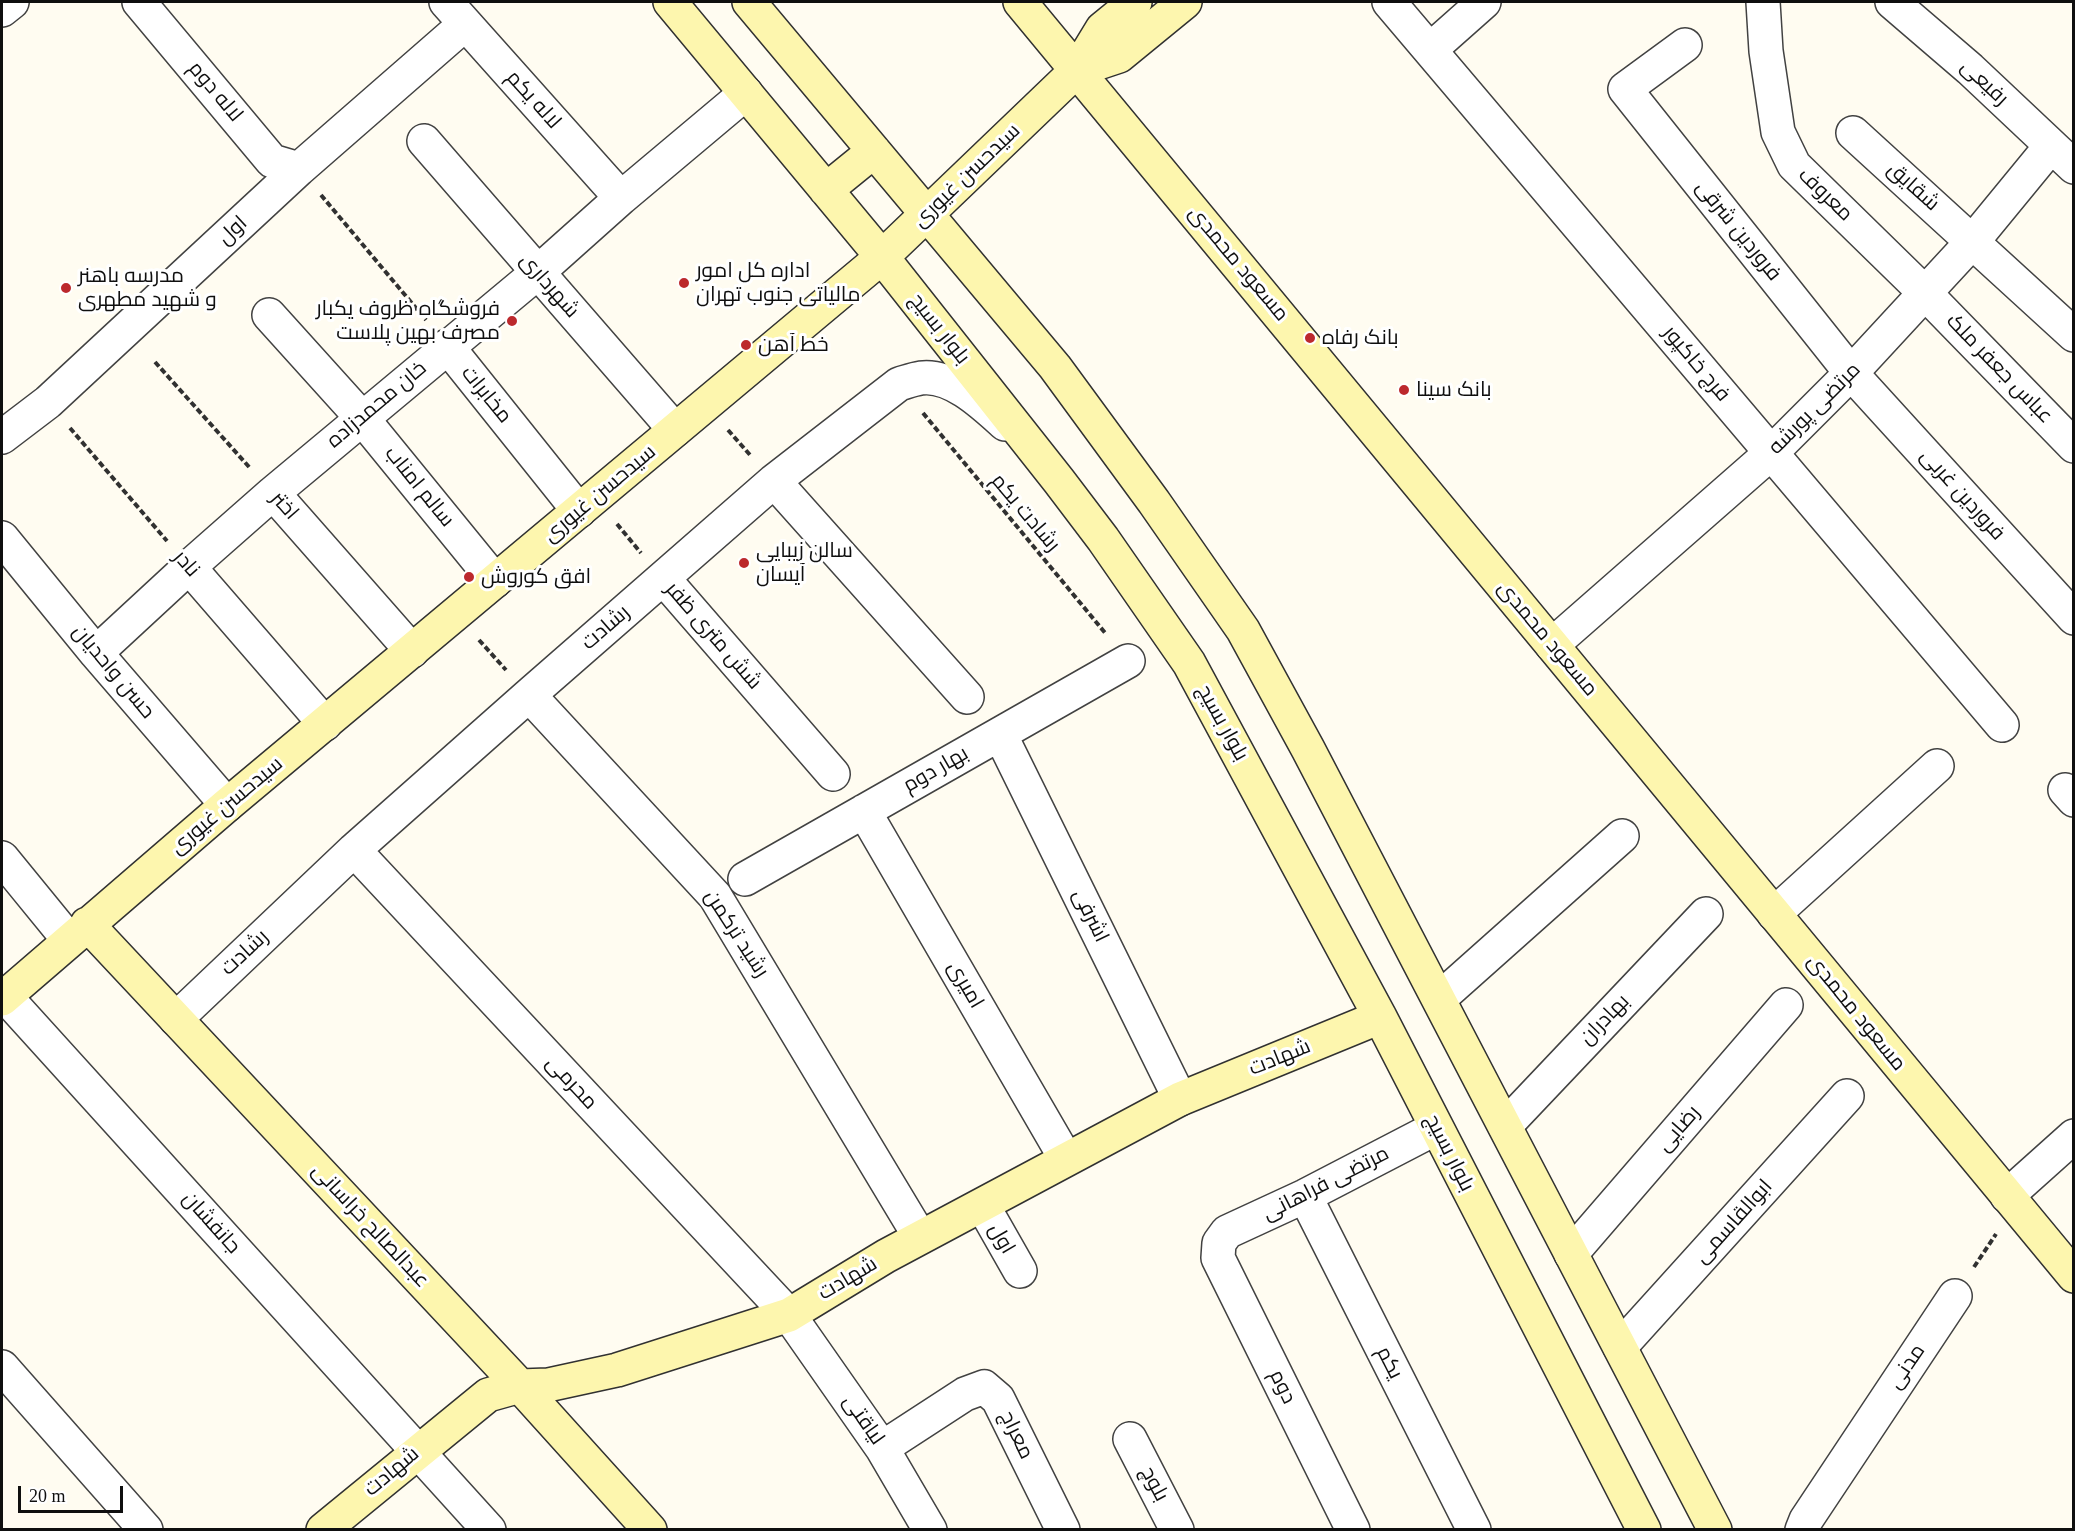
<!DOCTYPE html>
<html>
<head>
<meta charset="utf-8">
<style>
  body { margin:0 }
  #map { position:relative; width:2075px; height:1531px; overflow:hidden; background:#fffcf1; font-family:"Times New Roman",serif }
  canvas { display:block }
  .frame { position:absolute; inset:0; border:3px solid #0f0f0f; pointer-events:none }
  .scale { position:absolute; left:18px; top:1486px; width:105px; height:27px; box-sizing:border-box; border:3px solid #0f0f0f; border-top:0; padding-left:8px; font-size:18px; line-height:21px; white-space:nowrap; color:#0f0f0f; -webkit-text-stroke:4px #fff; paint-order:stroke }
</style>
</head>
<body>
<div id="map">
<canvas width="2075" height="1531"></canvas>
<div class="frame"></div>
<div class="scale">20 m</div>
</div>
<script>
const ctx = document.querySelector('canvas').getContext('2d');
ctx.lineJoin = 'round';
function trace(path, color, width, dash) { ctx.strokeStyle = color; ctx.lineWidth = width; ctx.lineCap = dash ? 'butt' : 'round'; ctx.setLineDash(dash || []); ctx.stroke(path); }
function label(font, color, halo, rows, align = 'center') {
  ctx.font = font + ' "Times New Roman",Cairo,serif'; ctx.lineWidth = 6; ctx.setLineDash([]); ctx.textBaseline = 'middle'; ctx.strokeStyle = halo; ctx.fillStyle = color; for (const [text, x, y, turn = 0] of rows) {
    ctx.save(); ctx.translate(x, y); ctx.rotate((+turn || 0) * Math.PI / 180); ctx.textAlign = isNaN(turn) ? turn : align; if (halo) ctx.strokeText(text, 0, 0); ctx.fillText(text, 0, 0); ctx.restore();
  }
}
const street = new Path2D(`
  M 139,2 L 272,161 L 299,169
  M 446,2 L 621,198
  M 1389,2 L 2002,725
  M 1763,2 L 1766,51 L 1778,132 L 1794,165 L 1925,293 L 2074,446
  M 1892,2 L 1970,69 L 2074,167
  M 2,10 L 12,2
  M 1685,45 L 1625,89 L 1851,373 L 2074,618
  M 1431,49 L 1484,2
  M 1853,133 L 2074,335
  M 424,141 L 675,430
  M 269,315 L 362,418 L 495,581
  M 447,346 L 579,511
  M 2,437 L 48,402 L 299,169 L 464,25
  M 774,481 L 967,697
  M 273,493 L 412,651
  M 2,538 L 96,653 L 227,805
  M 189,567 L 325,724
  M 663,578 L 833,774
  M 1552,645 L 1771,453 L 1851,373 L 1973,241 L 2051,146
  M 96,653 L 189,567 L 273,493 L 537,273 L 621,198 L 746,93
  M 529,695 L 715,896 L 920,1237
  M 1000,734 L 1180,1099
  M 2065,790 L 2074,800
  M 864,811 L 1066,1159
  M 354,850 L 789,1315 L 882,1448 L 930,1530
  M 2,858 L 69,940
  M 745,879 L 1128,661
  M 1774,914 L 1937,766
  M 5,996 L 489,1530
  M 1439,999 L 1622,836
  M 176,1019 L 354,850 L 529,695 L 774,481 L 899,384 C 906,382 914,379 921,378 C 952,374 984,405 1005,424
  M 1505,1126 L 1706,914
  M 1305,1196 L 1474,1530
  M 2007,1196 L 2074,1136
  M 983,1206 L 1020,1271
  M 1571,1254 L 1786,1005
  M 1620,1347 L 1847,1096
  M 2,1367 L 146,1530
  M 1130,1439 L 1177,1530
  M 882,1448 L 965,1394 L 984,1387 L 998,1399 L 1063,1530
  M 1353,1530 L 1218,1258 L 1219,1243 L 1227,1232 L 1305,1196 L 1436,1128
  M 1802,1530 L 1806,1520 L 1955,1296`);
const secondary = new Path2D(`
  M 670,2 L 882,257 L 1059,481 L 1103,539 L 1189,663 L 1380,1017 L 1644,1530
  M 749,2 L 1055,367 L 1154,502 L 1243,630 L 1308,749 L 1715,1530
  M 1020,2 L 2074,1276
  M 1077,70 L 1119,56 L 1185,2
  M 826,190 L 874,151
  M 87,924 L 520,1386 L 650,1530
  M 2,999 L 227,805 L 882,257 L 1077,70 L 1102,29 L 1135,2
  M 323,1530 L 488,1395 L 520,1386 L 548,1385 L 617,1370 L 789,1315 L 886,1256 L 1180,1099 L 1380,1017`);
trace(street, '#424242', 36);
trace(secondary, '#313131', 36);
trace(new Path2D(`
  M 321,195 L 426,320
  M 155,362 L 250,468
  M 923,413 L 1106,634
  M 70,428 L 167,541
  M 728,430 L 751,456
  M 617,524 L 641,553
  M 479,640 L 506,670
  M 1974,1267 L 1996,1234`), '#313131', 4, [6, 3]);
trace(street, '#fff', 33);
trace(secondary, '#fdf6ae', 33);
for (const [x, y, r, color] of [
  [684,283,6,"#bc292d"],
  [66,288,6,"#bc292d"],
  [512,321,6,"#bc292d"],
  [1310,338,6,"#bc292d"],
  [746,345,6,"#bc292d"],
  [1404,390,6,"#bc292d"],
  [744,563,6,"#bc292d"],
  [469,577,6,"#bc292d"]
]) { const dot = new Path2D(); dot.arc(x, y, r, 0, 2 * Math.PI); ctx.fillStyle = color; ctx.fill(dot); trace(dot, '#fff', 2); }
label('21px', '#0f0f0f', '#fff', [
  ["رفیعی",1984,83,43],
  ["لاله دوم",215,92,50],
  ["لاله یکم",533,100,48],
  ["سیدحسن غیوری",967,176,-44],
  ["شقایق",1913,187,42],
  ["معروف",1825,195,44],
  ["اول",233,231,-43],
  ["فروردین شرقی",1738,231,51],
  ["مسعود محمدی",1238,264,50],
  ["شهرداری",549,286,49],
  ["بلوار بسیج",939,329,52],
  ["فرج خاکپور",1696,364,50],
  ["عباس جعفر ملک",1999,369,46],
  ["مخابرات",486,395,51],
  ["خان محمدزاده",377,405,-40],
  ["مرتضی پورشه",1815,409,-45],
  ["سالم امناب",419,487,51],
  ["سیدحسن غیوری",600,494,-40],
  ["فروردین غربی",1962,495,48],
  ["اختر",284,506,49],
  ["رشادت یکم",1025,513,50],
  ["نادر",186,564,49],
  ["رشادت",606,628,-41],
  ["شش متری ظفر",713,636,49],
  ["مسعود محمدی",1547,639,50],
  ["حسن واحدیان",113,672,50],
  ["بلوار بسیج",1222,723,61],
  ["بهار دوم",936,770,-30],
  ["سیدحسن غیوری",227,806,-40],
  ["اشرفی",1090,916,64],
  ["رشید ترکمن",736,934,57],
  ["رشادت",245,953,-43],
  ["امیری",965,985,60],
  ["مسعود محمدی",1856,1013,51],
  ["بهادران",1605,1020,-46],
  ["شهادت",1280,1058,-22],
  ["محرمی",571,1083,47],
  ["رضایی",1679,1129,-49],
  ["بلوار بسیج",1449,1153,63],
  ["مرتضی فراهانی",1326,1184,-27],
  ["ابوالقاسمی",1734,1222,-48],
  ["جانفشان",211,1223,48],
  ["عبدالصالح خراسانی",370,1226,47],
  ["اول",1001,1239,60],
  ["شهادت",848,1279,-31],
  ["یکم",1389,1363,63],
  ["مدنی",1907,1367,-56],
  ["دوم",1282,1387,64],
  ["لیاقتی",863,1420,55],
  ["معراج",1016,1435,64],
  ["شهادت",392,1472,-40],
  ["بلوچ",1154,1484,62]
]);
label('21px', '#0f0f0f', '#fff', [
  ["اداره کل امور",696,271],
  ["مالیاتی جنوب تهران",696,295],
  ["مدرسه باهنر",78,276],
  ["و شهید مطهری",78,300],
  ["فروشگاه ظروف یکبار",500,309,"right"],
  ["مصرف بهین پلاست",500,333,"right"],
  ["بانک رفاه",1322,338],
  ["خط آهن",758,345],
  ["بانک سینا",1416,390],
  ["سالن زیبایی",756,551],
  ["آیسان",756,575],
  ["افق کوروش",481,577]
], 'left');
</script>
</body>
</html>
